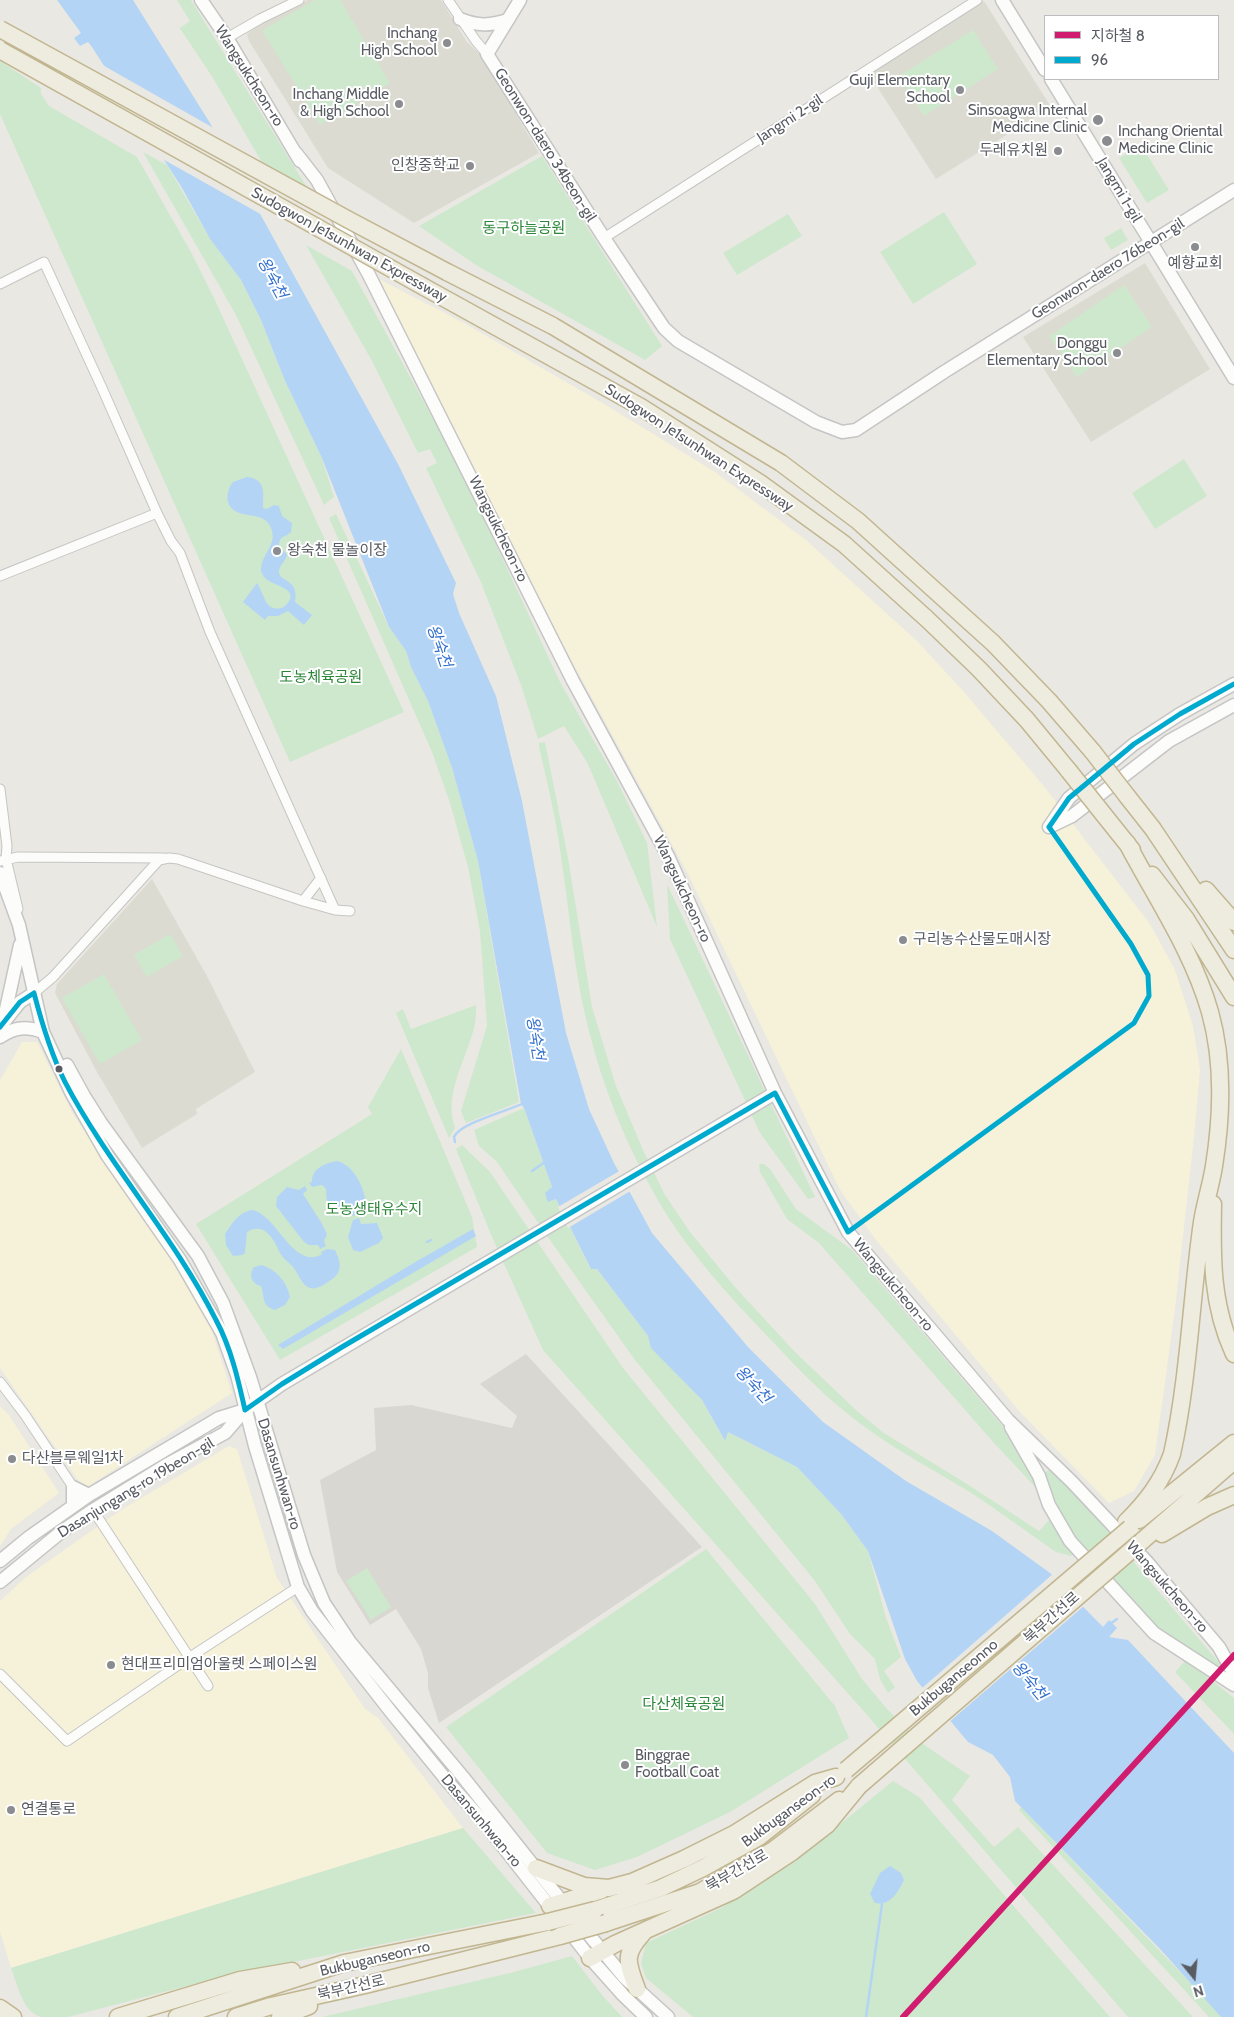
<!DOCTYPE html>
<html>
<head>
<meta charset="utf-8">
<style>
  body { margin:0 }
  #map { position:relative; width:1234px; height:2017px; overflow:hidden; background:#eae8e2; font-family:Cabin,"Noto Sans KR",sans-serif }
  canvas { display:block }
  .legend { position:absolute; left:1044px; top:15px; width:175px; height:65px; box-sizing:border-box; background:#fff; border:1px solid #bcbdc0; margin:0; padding:6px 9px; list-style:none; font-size:15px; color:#585b62 }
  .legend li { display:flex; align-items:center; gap:10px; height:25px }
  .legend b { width:25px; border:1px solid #bcbdc0 }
  .north { position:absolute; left:1169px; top:1952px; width:50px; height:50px; -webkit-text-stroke:4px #fff; paint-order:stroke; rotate:163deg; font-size:14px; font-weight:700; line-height:20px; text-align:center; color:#585b62 }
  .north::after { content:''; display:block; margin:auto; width:18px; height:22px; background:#585b62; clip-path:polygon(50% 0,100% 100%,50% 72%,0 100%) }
</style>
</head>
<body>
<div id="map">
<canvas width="1234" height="2017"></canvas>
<ul class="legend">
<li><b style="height:6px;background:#d11d70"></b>지하철 8</li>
<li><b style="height:6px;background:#00a9ce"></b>96</li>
</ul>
<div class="north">N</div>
</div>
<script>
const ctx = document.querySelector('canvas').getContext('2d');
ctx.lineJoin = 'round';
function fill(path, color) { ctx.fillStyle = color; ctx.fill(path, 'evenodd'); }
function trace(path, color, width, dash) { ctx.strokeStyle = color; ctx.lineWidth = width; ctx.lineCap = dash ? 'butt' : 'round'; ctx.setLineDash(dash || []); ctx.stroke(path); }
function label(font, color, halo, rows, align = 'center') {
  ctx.font = font + ' Cabin,"Noto Sans KR",sans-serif'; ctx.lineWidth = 4; ctx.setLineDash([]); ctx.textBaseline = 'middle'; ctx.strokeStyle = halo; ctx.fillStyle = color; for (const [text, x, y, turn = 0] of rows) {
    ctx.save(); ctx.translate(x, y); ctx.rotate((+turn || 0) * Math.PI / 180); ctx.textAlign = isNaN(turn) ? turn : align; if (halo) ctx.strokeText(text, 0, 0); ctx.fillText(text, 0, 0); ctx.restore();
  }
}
fill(new Path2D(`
  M 375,277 L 464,323 L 606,405 L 715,472 L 806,540 L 917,641 L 964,692 L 1042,784 L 1150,924 L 1175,970 L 1193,1026 L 1200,1070 L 1194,1137 L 1175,1309 L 1155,1455 L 1134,1491 L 1109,1503 L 1020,1412 L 876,1240 L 840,1190 L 688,874 L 568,654 Z
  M 22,1042 L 37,1042 L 73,1114 L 179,1267 L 210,1325 L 232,1393 L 84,1489 L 0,1368 L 0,1080 Z
  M 0,1406 L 9,1415 L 59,1493 L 11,1529 L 0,1546 Z
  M 229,1446 L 237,1449 L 277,1578 L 365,1709 L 378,1718 L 463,1828 L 11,1968 L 0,1932 L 0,1601 L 26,1577 L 121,1510 Z`), '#f6f1d9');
fill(new Path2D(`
  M 526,1354 L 702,1547 L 439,1723 L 428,1688 L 428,1673 L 421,1649 L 396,1609 L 370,1625 L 337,1572 L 320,1480 L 376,1450 L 374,1408 L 411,1405 L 512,1428 L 517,1416 L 480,1384 Z`), '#d9d7d2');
fill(new Path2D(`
  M 308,0 L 441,0 L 467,42 L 481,55 L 539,153 L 414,223 L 328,168 L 249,41 L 247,34 L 257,26 Z
  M 984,1 L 1051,107 L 936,179 L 869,74 Z
  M 1145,263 L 1210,369 L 1091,442 L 1023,337 Z
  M 152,879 L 207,976 L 255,1072 L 196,1109 L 197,1114 L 142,1148 L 97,1072 L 55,993 L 57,984 Z`), '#dcdbd1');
fill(new Path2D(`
  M 161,0 L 180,28 L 190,21 L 177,0 L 191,0 L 308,189 L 264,166 L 213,78 Z
  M 315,0 L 340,0 L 390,83 L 320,125 L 262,30 Z
  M 973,30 L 998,69 L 924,116 L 899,76 Z
  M 0,61 L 41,88 L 41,94 L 49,106 L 137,157 L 192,254 L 214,298 L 404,712 L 290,762 L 0,114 Z
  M 1141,145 L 1169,190 L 1147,203 L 1119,158 Z
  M 143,152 L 167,165 L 210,239 L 241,280 L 261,320 L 285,381 L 321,456 L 334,497 L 324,505 L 236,315 Z
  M 542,156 L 662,346 L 645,360 L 476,265 L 419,226 Z
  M 944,212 L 977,264 L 913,304 L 880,252 Z
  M 788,214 L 802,236 L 737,275 L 723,253 Z
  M 1121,228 L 1128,240 L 1111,250 L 1104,238 Z
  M 306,245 L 352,271 L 460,468 L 561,684 L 617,781 L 647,843 L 657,927 L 588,764 L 564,726 L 538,739 L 521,685 L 480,580 L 426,468 L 437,463 L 430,449 L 418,453 L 372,361 Z
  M 1124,285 L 1152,327 L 1077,377 L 1049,336 Z
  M 1184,459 L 1207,496 L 1155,529 L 1132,493 Z
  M 336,514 L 389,627 L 406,651 L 411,667 L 428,701 L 452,768 L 478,861 L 519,1102 L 466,1123 L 461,1111 L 487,1026 L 480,931 L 468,867 L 450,803 L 432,752 L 329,518 Z
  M 545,742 L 568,858 L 592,1007 L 616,1086 L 643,1150 L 665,1195 L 690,1232 L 735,1287 L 794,1351 L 857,1411 L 884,1433 L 967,1484 L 1039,1531 L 1051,1518 L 1077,1552 L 1071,1556 L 1056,1552 C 1027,1532 998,1510 968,1491 C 934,1470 897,1451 865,1427 C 831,1403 801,1372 772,1341 C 730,1297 685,1249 655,1195 C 626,1144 603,1088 589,1031 C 575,978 571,925 563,871 C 558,829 549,788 539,747 L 539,743 Z
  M 667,884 L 815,1197 L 808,1199 L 760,1133 L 670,939 Z
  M 170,934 L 183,956 L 147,977 L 134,955 Z
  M 104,974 L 142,1040 L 100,1064 L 62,998 Z
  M 476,1005 C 476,1012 476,1021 474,1028 C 466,1060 443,1095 455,1128 L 449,1138 L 396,1013 L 403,1009 L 411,1029 Z
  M 401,1049 L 472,1217 L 477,1247 L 280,1360 L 196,1224 L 372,1114 L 368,1107 Z
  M 524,1108 L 552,1187 L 548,1202 L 556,1199 L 590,1268 L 597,1269 L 648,1336 L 652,1348 L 702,1400 L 724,1440 L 728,1432 L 797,1467 L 841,1514 L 868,1551 L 886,1618 L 901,1657 L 884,1671 L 895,1687 L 888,1693 L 880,1679 L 875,1659 L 850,1634 L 815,1581 L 635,1360 L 552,1243 L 497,1162 L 479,1146 L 474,1130 Z
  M 462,1145 L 490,1172 L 623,1368 L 815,1604 L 862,1679 L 887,1709 L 923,1744 L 970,1776 L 952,1800 L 994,1847 L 1018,1827 L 1193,2017 L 1128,2017 L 868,1716 L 543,1350 L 492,1237 L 456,1149 Z
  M 759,1164 L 764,1164 L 770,1169 L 796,1209 L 852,1250 L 1012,1437 L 1036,1483 L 1038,1490 L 994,1443 L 819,1243 L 787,1219 L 760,1172 Z
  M 1049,1470 L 1071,1488 L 1227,1672 L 1155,1629 L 1067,1530 L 1050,1499 L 1044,1473 Z
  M 706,1549 L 835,1706 L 849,1738 L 730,1812 L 637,1857 L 595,1870 L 547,1853 L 446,1727 Z
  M 367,1568 L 391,1607 L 371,1620 L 346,1581 Z
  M 1186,1660 L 1234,1698 L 1234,1734 L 1175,1672 Z
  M 893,1781 L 919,1797 L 1110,2017 L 693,2017 L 646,1978 L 641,1963 L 646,1943 L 721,1908 L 791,1864 Z
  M 1021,1807 L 1211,2004 L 1221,2017 L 1209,2017 L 1019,1810 Z
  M 463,1828 L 536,1913 L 229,1975 L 68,2017 C 59,2017 49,2017 41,2017 C 22,2012 17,1983 11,1968 Z
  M 572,1956 L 602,1995 L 622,2017 L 322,2017 L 514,1972 Z`), '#cee8cd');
fill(new Path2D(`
  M 57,0 L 133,0 L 210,123 L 398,464 L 456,583 L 453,594 L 459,613 L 496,696 L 522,801 L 566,1033 L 589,1109 L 614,1163 L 652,1233 L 748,1347 L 823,1422 L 906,1481 L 992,1531 L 1050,1573 L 1103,1627 L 1109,1620 L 1117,1628 L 1109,1637 L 1128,1640 L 1234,1753 L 1234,2017 L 1221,2017 L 1161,1950 L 1015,1801 L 1010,1777 L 993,1755 L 968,1742 L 917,1681 L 905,1659 L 868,1551 L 841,1514 L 797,1467 L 728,1432 L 725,1441 L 702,1400 L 651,1348 L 648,1336 L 597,1269 L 591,1269 L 556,1199 L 548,1202 L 545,1193 L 552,1187 L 524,1108 L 521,1104 L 478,861 L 452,768 L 428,701 L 411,667 L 406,651 L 389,627 L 321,456 L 285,381 L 261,320 L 241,280 L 210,239 L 182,188 L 92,47 L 88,42 L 80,46 L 74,38 L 81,33 Z
  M 247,477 C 267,479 263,495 263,508 L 267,509 L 274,505 L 279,506 L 282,516 L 292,523 L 291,532 C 285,538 280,535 279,545 L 287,555 C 286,561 278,566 279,573 C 282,583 299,579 295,602 L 312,615 L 304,625 L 288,611 L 278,616 L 268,616 L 265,620 L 243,602 L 257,583 C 265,595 265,614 284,607 C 303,590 276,586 269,581 C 265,579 263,575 261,572 C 260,555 276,547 272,531 C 267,512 249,518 237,512 C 224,506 226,491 233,482 Z
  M 338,1161 C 354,1166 365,1188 366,1205 L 357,1211 L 358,1214 L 352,1216 L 351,1213 L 335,1211 C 333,1208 329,1204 327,1200 C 325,1194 329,1190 322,1185 L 312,1187 L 309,1183 L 312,1182 C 311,1169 326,1162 338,1161 Z
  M 305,1186 L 307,1190 L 303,1194 L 321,1222 L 327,1234 L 324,1241 L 326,1246 L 320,1249 L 318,1245 L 309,1245 L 304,1242 L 276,1206 L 277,1197 L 287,1187 L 299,1190 Z
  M 252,1210 C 277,1214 293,1271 322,1254 L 321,1252 L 327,1249 L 335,1250 C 341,1262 343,1272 331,1280 C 325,1284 317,1290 310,1288 C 302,1286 298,1273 293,1267 C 289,1262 283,1259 280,1253 C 274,1240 265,1221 247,1232 L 245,1253 L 242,1255 L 233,1256 L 226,1245 L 225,1234 C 232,1223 239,1212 252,1210 Z
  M 359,1218 L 361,1224 L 377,1223 L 383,1238 L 379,1243 L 360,1252 L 353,1250 L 348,1237 L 353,1220 Z
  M 473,1229 L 476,1236 L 283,1349 L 278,1345 L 412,1264 Z
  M 262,1265 C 276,1270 287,1281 290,1297 L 285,1305 L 275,1310 C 261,1306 265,1297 261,1286 C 252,1284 248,1275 254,1267 Z
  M 890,1866 L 901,1873 L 904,1880 C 898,1892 891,1906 875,1903 L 870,1894 L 880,1873 Z`), '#b4d4f6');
fill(new Path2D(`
  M 99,63 L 217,130 L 264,216 L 159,157 Z
  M 621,1170 L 632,1190 L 568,1228 L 558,1207 Z
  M 1054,1573 L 1085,1605 L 948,1723 L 921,1689 Z`), '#eae8e2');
trace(new Path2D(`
  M 455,1142 L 454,1137 C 460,1123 508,1111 524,1103
  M 532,1171 L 545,1162
  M 427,1242 L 431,1240
  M 1110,1624 L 1117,1619
  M 866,2017 L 882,1904`), '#b4d4f6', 2.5);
const street = new Path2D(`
  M 448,0 L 476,41 L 487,54
  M 227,38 L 260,19 L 299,0
  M 604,238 L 977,0
  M 0,284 L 44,262 L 102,388 L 157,513 L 0,576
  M 157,513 L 171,541 L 180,553 L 210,632 L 335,910
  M 0,789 L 7,846 L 6,859 L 18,909
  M 0,861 L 18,857 L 164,858
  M 303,901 L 321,878
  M 34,993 L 53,977 L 159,860 L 169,858 L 178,859 L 303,901 L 335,910 L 350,911
  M 0,1382 L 25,1415 L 73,1487
  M 93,1510 L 208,1686
  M 0,1674 L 67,1741 L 190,1657 L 298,1587`);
const secondary = new Path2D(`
  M 201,0 L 227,38 L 300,161
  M 520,0 L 487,54 L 604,238 L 664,328 L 678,341 L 816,422 L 842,432 L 856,430 L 944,372 L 1234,190
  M 1002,0 L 1045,70
  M 460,19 C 478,26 489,26 508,20
  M 1051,79 L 1234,378
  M 296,153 L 317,180 L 369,275 L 573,681 L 668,856 L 775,1093 L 848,1232 L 1008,1420 L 1072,1482 L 1148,1563 L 1219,1647 L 1234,1674
  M 1051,826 L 1072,816 L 1169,741 L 1234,705
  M 1049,827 L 1069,798 L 1134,744 L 1180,714 L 1234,684
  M 0,873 L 19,925 L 43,1032 L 71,1092 L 107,1155 L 180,1260 L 222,1333 L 237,1375 L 255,1446 L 298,1587 L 312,1611 L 391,1712 L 448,1782 L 483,1821 L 590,1958 L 623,1995 L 646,2017
  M 4,1022 L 20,1002 L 34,993
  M 3,1023 L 20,945
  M 0,1037 C 15,1027 26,1026 43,1032
  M 67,1065 L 84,1096 L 101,1123 L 198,1256 L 223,1303 L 250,1377 L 304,1555 L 324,1603 L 350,1642 L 463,1777 L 567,1908
  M 1011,1427 L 1039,1476 L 1049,1505 L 1070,1541 L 1154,1633 L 1234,1685
  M 73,1505 L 73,1487 L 89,1495
  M 0,1561 L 28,1538 L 89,1495 L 219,1418 L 245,1410
  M 0,1582 L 61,1532 L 93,1510 L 166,1465 L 225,1433 L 245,1410 L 282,1384 L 775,1093
  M 580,1924 L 624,1977 L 668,2017`);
const highway = new Path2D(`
  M 447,272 L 553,326 L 781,463 L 858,521 L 993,643 L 1049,701 L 1093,752
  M 424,287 L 641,407 L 760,483 L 844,544 L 927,619 L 979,669 L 1027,720 L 1069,771
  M 1127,796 L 1153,829 L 1234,950
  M 1104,815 L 1132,850
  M 1152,875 L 1186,919 L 1234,997
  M 1206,890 L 1234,922
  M 1213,1204 C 1212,1257 1211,1304 1234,1354
  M 1139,1520 L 1234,1443
  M 1126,1522 C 1146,1502 1162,1482 1172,1454 C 1189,1377 1191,1299 1202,1222 C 1205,1203 1211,1185 1214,1166 C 1222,1116 1224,1062 1210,1012 C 1193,952 1156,898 1127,843
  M 1162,1534 L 1207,1507 L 1234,1495
  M 1142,1541 L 1234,1461
  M 536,1868 L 584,1886 L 609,1888 L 632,1882 L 684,1859 L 734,1834 L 815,1783 L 836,1777
  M 550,1906 L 602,1890
  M 595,1910 L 661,1888 L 703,1868 L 759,1837 L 812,1795
  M 606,1923 L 700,1892 L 772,1851 L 839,1800
  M 590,1958 L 615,1944 L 733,1891 L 792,1852 L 827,1825 L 859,1786
  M 637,1989 C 627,1962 623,1955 643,1933
  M 0,2008 L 13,2017
  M 118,2017 L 240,1980 L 292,1971
  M 177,2017 L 344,1963 L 548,1922
  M 236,2017 L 271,2006 L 365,1985 L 560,1936
  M 280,2017 L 309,2006`);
trace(street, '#c5c5c4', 11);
trace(secondary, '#c6c5c5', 15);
trace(highway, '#c1b690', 19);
trace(street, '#fcfcfb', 9);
trace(secondary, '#fcfcfb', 12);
trace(highway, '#eeebdf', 16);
const highwayBridge = new Path2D(`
  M 0,29 L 347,219 L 447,272
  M 0,50 L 424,287
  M 1093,752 L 1127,796
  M 1069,771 L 1104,815
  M 846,1770 L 1130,1528
  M 859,1786 L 1142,1541
  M 548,1922 L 595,1910
  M 560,1936 L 606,1923`);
trace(highwayBridge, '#c1b690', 19, []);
trace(highwayBridge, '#eeebdf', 16);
trace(new Path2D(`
  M 1049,827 L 1069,798 L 1134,744 L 1180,714 L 1234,684
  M 0,1027 L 20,1002 L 34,993 C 42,1024 51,1054 65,1082 C 109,1166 174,1236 216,1320 C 231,1348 238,1379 245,1410 L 282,1384 L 342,1347 L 775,1093 L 848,1232 L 1134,1023 L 1149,996 L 1148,975 L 1131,944 L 1049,827`), '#00a9ce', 5);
trace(new Path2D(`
  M 903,2017 L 1234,1655`), '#d11d70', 6);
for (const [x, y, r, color] of [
  [447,43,5,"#8b8c8f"],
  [960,90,5,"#8b8c8f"],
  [399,104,5,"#8b8c8f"],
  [1098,120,6,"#8b8c8f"],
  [1107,141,6,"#8b8c8f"],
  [1058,151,5,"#8b8c8f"],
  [470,166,5,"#8b8c8f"],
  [1195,247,5,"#8b8c8f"],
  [1117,353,5,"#8b8c8f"],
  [277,551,5,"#8b8c8f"],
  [903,940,5,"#8b8c8f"],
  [59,1069,4.5,"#585b62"],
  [12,1459,5,"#8b8c8f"],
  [111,1665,5,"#8b8c8f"],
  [625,1765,5,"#8b8c8f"],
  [11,1810,5,"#8b8c8f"]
]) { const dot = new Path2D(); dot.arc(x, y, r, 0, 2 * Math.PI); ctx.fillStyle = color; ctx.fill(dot); trace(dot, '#fff', 2); }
label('15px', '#585b62', '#fff', [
  ["Inchang",437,34],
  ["High School",437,51],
  ["Guji Elementary",950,81],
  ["School",950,98],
  ["Inchang Middle",389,95],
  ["& High School",389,112],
  ["Sinsoagwa Internal",1087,111],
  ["Medicine Clinic",1087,128],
  ["Inchang Oriental",1118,132,"left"],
  ["Medicine Clinic",1118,149,"left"],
  ["두레유치원",1048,151],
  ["인창중학교",460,166],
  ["예향교회",1195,264,"center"],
  ["Donggu",1107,344],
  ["Elementary School",1107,361],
  ["왕숙천 물놀이장",287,551,"left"],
  ["구리농수산물도매시장",913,940,"left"],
  ["다산블루웨일1차",22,1459,"left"],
  ["현대프리미엄아울렛 스페이스원",121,1665,"left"],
  ["Binggrae",635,1756,"left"],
  ["Football Coat",635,1773,"left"],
  ["연결통로",21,1810,"left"]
], 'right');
label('15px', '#585b62', '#fff', [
  ["Wangsukcheon-ro",249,76,58],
  ["Jangmi 2-gil",790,119,-33],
  ["Geonwon-daero 34beon-gil",545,145,58],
  ["Jangmi 1-gil",1119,190,59],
  ["Sudogwon Je1sunhwan Expressway",349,245,29],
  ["Geonwon-daero 76beon-gil",1108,269,-32],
  ["Sudogwon Je1sunhwan Expressway",699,448,33],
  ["Wangsukcheon-ro",498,529,64],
  ["Wangsukcheon-ro",682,889,65],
  ["Wangsukcheon-ro",893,1285,50],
  ["Dasansunhwan-ro",279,1474,73],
  ["Dasanjungang-ro 19beon-gil",136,1488,-31],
  ["Wangsukcheon-ro",1167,1587,49],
  ["북부간선로",1052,1618,-42],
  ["Bukbuganseonno",954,1678,-40],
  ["Bukbuganseon-ro",789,1811,-36],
  ["Dasansunhwan-ro",481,1821,50],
  ["북부간선로",737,1871,-30],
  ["Bukbuganseon-ro",375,1959,-13],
  ["북부간선로",351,1988,-13]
]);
label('15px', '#2c8638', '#fff', [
  ["동구하늘공원",524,229],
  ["도농체육공원",321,678],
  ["도농생태유수지",374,1210],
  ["다산체육공원",684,1705]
]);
label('italic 16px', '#3471ce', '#fff', [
  ["왕숙천",272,278,62],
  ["왕숙천",439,646,71],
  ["왕숙천",535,1038,81],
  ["왕숙천",753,1385,47],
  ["왕숙천",1029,1681,50]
]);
</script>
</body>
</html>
